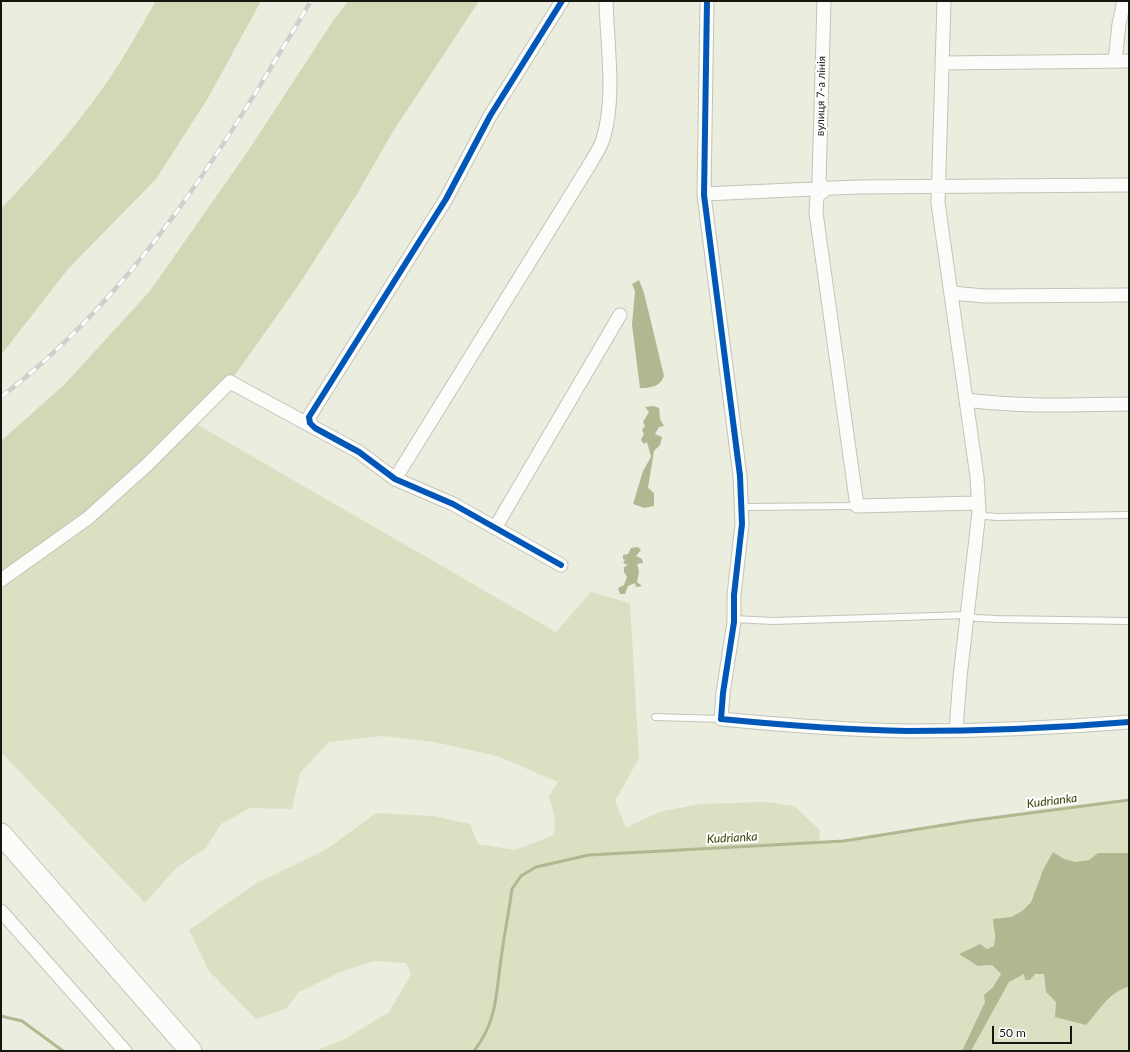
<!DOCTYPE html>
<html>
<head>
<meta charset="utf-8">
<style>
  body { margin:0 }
  #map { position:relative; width:1130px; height:1052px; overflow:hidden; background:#ebeddf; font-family:Lato,sans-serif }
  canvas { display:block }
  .frame { position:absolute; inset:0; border:2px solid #15160d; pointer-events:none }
  .scale { position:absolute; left:992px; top:1026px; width:80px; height:18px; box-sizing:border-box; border:2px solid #15160d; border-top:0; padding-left:5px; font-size:12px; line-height:14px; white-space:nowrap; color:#15160d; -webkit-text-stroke:3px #fff; paint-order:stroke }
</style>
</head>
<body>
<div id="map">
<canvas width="1130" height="1052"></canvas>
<div class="frame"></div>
<div class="scale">50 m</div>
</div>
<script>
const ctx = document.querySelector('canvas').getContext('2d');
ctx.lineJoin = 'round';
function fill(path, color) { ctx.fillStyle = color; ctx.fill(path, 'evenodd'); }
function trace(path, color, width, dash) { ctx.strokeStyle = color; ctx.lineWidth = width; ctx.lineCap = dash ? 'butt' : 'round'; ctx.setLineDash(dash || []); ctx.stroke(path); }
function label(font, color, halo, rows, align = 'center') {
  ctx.font = font + ' Lato,sans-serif'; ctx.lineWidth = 4; ctx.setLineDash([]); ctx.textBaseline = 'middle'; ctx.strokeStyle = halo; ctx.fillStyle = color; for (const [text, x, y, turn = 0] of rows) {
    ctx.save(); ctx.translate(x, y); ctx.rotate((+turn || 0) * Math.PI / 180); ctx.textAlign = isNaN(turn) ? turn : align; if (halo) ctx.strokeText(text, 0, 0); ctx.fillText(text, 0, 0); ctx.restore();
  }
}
fill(new Path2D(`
  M 191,421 L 556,632 L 591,592 L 630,603 L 639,758 L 615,801 L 626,828 L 659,812 L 700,804 L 767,802 L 794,806 L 820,830 L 819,842 L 844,841 L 969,821 L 1129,800 L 1129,853 L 1098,853 L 1089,860 L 1076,862 L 1064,859 L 1043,870 L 1031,901 L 1022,911 L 994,926 L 994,946 L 987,949 L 960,954 L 978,966 L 992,965 L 1001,974 L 993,987 L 984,995 L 985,1002 L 962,1051 L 315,1051 L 345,1039 L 389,1012 L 411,974 L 406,963 L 374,961 L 340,972 L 299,992 L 286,1009 L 256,1019 L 209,971 L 189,930 L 255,884 L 327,849 L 376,813 L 433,816 L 470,824 L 478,844 L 515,850 L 554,835 L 555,818 L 549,796 L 558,782 L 497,756 L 434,742 L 383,736 L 329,742 L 300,773 L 292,809 L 250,808 L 221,824 L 206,848 L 176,868 L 145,903 L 1,752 L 1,580 Z
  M 1044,974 L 1046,992 L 1056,1002 L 1105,1003 L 1121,988 L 1129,987 L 1129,1051 L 971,1051 L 1009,982 L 1021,975 Z`), '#dbe0c2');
fill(new Path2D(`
  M 156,1 L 261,1 L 208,98 L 156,179 L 68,269 L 1,355 L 1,209 C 43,164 86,116 119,64 C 132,43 144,22 156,1 Z
  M 348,1 L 479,1 L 392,133 L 357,194 L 300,283 L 230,382 L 148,464 L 1,580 L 1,441 L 65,384 L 150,291 L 248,151 L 333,21 Z`), '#d2d7b6');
fill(new Path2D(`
  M 639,280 L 644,293 L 664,376 C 660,387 650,388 640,388 L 632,325 L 635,291 L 632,284 Z
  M 654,406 L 659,408 L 660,419 L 664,426 L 659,427 L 655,434 L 662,437 L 660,445 L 654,451 L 648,488 L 654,493 L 654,506 L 644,508 L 633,504 L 643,471 L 651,457 L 647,442 L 644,444 L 641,440 L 644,434 L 642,430 L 645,426 L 643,422 L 649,412 L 645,407 Z
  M 638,547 L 641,550 L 636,556 L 642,559 L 643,563 L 637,564 L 639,571 L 637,582 L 642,586 L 636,587 L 635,583 L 628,586 L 625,594 L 620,594 L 618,588 L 624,585 L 627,577 L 624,572 L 624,567 L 628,565 L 623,563 L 625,560 L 623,559 L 623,555 L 628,554 L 631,548 Z
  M 1053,852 L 1064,859 L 1076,862 L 1089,860 L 1098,853 L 1129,853 L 1129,987 C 1111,990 1098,1012 1086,1025 L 1055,1017 L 1056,1002 L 1046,992 L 1044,974 L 1035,974 L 1030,980 L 1025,980 L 1024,974 L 1009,982 L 971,1051 L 962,1051 L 985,1002 L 984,995 L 993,987 L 1001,974 L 992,965 L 978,966 L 959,954 L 980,944 L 987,949 L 994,946 L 995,936 L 993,919 L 1011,917 L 1022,911 L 1031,902 L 1043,870 Z`), '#b2b792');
trace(new Path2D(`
  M 1,1016 L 22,1021 L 63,1051
  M 474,1051 C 497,1022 496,994 501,959 C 504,935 509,912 512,889 L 521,876 L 536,867 L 589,855 L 844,841 L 969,821 L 1129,800`), '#b2b792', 3);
const service = new Path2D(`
  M 743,507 L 857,506
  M 979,512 L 985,516 L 997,517 L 1129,515
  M 734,619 L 773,621 L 967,615 L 976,618 L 997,619 L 1129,621
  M 655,717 L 721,719`);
const minor = new Path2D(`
  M 707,1 L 704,195 L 740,476 L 742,524 L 734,595 L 734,622 L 723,693 L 721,719 C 783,725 846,730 908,731 C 982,731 1056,728 1129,722
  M 824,1 L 819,181 L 825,190
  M 944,1 L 938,203 L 977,477 L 979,512 L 960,677 L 956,730
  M 1115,61 L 1119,24 L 1124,1
  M 942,63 L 1129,61
  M 825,190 L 817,196 L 816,213 L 857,506 L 978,503
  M 704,194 L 857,187 L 1129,185
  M 951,293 L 985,296 L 1129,295
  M 966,400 C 1020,407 1075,405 1129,404
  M 395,479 L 587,169 C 592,160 600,149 603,139 C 616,97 607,45 606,1
  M 495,528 L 620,315
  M 561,565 L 453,504 L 395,479 L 359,452 L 315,428 L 310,423 L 309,417 L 446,199 L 490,116 L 562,1
  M 1,580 L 88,518 L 148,464 L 230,382 L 315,428
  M 1,911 L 125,1051`);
const trunk = new Path2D(`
  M 1,834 L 191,1051`);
trace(service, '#c2c4b9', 8);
trace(minor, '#c2c4b9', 15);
trace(trunk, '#c2c4b9', 23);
trace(service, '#fcfcfa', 6);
trace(minor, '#fcfcfa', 13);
trace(trunk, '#fcfcfa', 21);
const rail = new Path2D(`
  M 1,397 C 139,291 223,148 311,1`);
trace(rail, '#cfd0cb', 4.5);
trace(rail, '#fff', 3, [9]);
trace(new Path2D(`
  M 707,1 L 704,195 L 740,476 L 742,524 L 734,595 L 734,622 L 723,693 L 721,719 C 783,725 846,730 908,731 C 982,731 1056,728 1129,722
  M 561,565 L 453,504 L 395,479 L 359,452 L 315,428 L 310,423 L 309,417 L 446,199 L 490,116 L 562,1`), '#0057b8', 6);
label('11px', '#15160d', '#fff', [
  ["вулиця 7-а лінія",821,96,-89]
]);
label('italic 12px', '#383d01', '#fff', [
  ["Kudrianka",1052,801,-7],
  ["Kudrianka",732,838,-3]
]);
</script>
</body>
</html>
